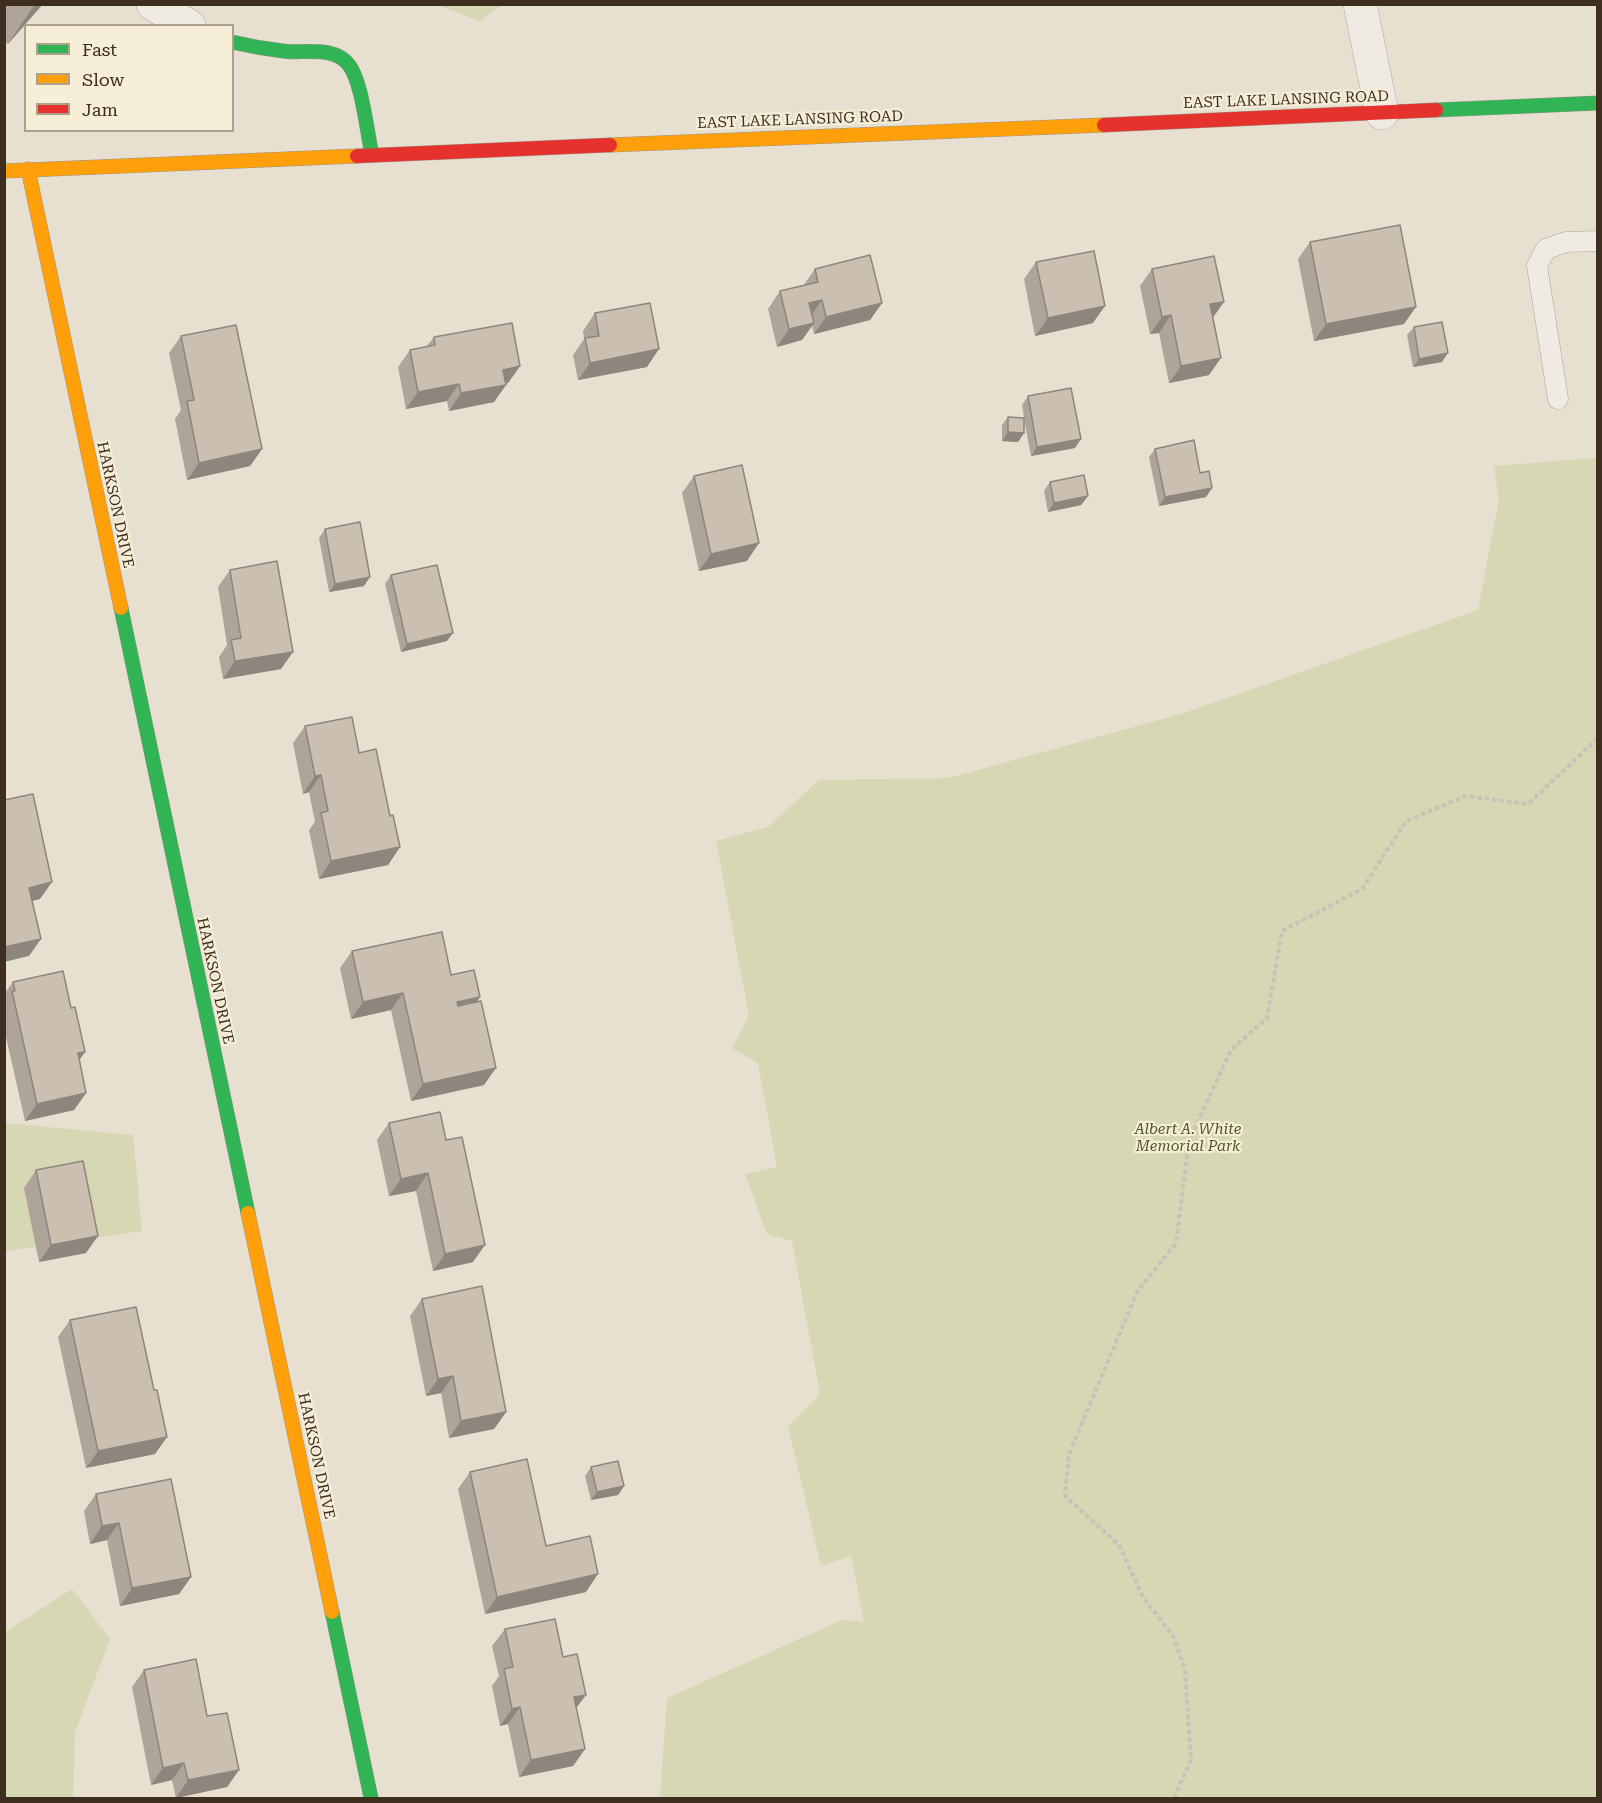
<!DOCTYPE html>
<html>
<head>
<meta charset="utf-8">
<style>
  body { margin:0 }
  #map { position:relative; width:1602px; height:1803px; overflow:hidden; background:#e7e0d1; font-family:"Roboto Serif",serif }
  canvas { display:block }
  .frame { position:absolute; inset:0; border:6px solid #3d2e20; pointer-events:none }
  .legend { position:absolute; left:24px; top:24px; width:210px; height:108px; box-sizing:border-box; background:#f7eed8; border:2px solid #ada18e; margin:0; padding:8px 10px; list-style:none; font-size:18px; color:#3d2e20 }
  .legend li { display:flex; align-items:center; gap:12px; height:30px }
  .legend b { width:30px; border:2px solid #ada18e }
</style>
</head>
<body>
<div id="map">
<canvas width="1602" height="1803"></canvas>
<div class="frame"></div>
<ul class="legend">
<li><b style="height:8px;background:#30b455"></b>Fast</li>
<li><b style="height:8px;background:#ff9f0a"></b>Slow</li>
<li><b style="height:8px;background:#e5322d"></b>Jam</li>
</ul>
</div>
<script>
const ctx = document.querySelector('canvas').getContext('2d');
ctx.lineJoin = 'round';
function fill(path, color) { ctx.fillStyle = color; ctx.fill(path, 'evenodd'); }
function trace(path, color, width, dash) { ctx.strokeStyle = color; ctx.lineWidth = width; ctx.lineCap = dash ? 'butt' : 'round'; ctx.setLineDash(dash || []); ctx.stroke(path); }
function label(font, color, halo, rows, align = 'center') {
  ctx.font = font + ' "Roboto Serif",serif'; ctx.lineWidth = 4.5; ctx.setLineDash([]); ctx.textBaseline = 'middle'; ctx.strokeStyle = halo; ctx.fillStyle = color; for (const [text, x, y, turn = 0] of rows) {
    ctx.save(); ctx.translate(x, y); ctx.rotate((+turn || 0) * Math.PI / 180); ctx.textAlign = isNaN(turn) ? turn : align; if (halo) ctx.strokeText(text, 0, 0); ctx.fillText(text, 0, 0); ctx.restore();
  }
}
fill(new Path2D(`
  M 438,5 L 502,5 L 479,21 Z
  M 1597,458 L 1597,1798 L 660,1798 L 667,1698 L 842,1620 L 864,1622 L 851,1556 L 821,1566 L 788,1426 L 820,1394 L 792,1241 L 767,1234 L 745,1174 L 777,1167 L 758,1063 L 732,1048 L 749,1016 L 716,841 L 768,827 L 819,780 L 949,778 L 1184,713 L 1478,610 L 1499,499 L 1494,466 Z
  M 4,1120 L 5,1123 L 133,1135 L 142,1231 L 6,1251 L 4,1248 Z
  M 72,1589 L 110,1639 L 75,1732 L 73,1798 L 5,1798 L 5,1632 Z`), '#d6d7b3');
const lane = new Path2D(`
  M 1558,399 L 1537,266 L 1546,249 L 1566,242 L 1598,241`);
const street = new Path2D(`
  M 153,4 L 189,26
  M 1360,4 L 1382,113`);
const fast = new Path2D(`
  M 232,42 C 249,46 266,49 283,51 C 304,54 334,45 349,65 C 362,82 367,132 372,155
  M 1436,110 L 1598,103
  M 121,608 L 248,1213
  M 332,1612 L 371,1798`);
const slow = new Path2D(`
  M 610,145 L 1104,125
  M 28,169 L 121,608
  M 4,171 L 357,156
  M 248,1213 L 332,1612`);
const jam = new Path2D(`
  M 1104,125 L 1436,110
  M 357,156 L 610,145`);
trace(lane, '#ada599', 21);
trace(street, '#ada599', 34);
trace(fast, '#9c958a', 15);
trace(slow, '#9c958a', 15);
trace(jam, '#9c958a', 15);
trace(new Path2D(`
  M 1174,1798 L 1191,1760 L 1185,1669 L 1173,1636 L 1143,1597 L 1119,1545 L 1065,1496 L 1069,1454 L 1137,1292 L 1176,1243 L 1189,1141 L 1231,1050 L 1267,1018 L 1282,931 L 1362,889 L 1406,821 L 1466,796 L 1528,804 L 1598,738`), '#c8c2b9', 4, [4.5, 3]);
trace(lane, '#efebe3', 20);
trace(street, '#efebe3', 33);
trace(fast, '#30b455', 14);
trace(slow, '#ff9f0a', 14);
trace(jam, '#e5322d', 14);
fill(new Path2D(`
  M 4,4 L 43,4 L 8,44 L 4,41 Z
  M 1310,242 L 1404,324 L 1314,341 L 1298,259 Z
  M 1036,262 L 1093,323 L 1035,336 L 1024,279 Z
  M 815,269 L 882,303 L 870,320 L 814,334 L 812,326 L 802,340 L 777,347 L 768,309 L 780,291 L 803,286 Z
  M 1152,269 L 1213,317 L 1209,375 L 1169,383 L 1159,333 L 1150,334 L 1140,286 Z
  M 595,313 L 647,367 L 578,380 L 573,355 L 584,339 L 583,331 Z
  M 1414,327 L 1442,362 L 1413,367 L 1407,335 Z
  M 181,336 L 262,449 L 250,466 L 187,480 L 175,419 L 181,410 L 169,353 Z
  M 434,337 L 520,366 L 508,383 L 506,384 L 506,385 L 494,402 L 449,411 L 447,401 L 406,409 L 398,367 L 410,350 L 426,347 Z
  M 1028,396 L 1075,448 L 1031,456 L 1024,419 L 1024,433 L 1018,442 L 1002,441 L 1002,425 L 1008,417 L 1024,418 L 1022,405 Z
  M 1155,449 L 1200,473 L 1212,488 L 1206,497 L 1159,506 L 1149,457 Z
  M 694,476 L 747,561 L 699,571 L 682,493 Z
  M 1050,482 L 1088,496 L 1081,505 L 1048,512 L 1044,491 Z
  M 325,529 L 364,586 L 329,592 L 319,538 Z
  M 230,570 L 281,669 L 223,679 L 219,657 L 227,645 L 218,587 Z
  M 391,575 L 447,641 L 401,652 L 385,584 Z
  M 305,726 L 359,753 L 390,816 L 400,847 L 388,865 L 319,879 L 309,830 L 315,822 L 309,792 L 303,794 L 293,743 Z
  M 352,951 L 451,975 L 480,997 L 477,1002 L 484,1085 L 411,1101 L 391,1010 L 351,1019 L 340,968 Z
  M 13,982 L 71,1008 L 85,1052 L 79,1060 L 86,1093 L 74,1110 L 25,1121 L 4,1028 L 4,994 Z
  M 440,1112 L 473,1262 L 433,1271 L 416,1191 L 389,1196 L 377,1140 L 389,1123 Z
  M 36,1170 L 86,1253 L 39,1262 L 24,1188 Z
  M 422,1299 L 506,1412 L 494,1429 L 449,1438 L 441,1393 L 426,1396 L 410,1316 Z
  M 70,1320 L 154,1390 L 167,1437 L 155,1454 L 86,1468 L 58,1337 Z
  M 591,1467 L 624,1486 L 618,1495 L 591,1500 L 585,1476 Z
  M 470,1472 L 546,1546 L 586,1592 L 485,1614 L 458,1489 Z
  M 96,1494 L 191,1577 L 179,1594 L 120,1606 L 107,1540 L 90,1544 L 84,1511 Z
  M 505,1629 L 563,1657 L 586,1695 L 576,1708 L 585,1749 L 573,1766 L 519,1777 L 508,1724 L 500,1726 L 492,1686 L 499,1676 L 492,1646 Z
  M 144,1670 L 207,1716 L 239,1770 L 227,1787 L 176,1798 L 172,1780 L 151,1785 L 132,1687 Z`), '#afa499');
fill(new Path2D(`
  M 35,4 L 43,4 L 8,44 Z
  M 822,300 L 810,317 L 809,303 Z
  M 1224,302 L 1212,319 L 1210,304 Z
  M 882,303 L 870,320 L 814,334 L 826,317 Z
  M 1105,306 L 1093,323 L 1035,336 L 1048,318 Z
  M 1416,307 L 1404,324 L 1314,341 L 1326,324 Z
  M 1171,315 L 1159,333 L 1150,334 L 1162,317 Z
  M 814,323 L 802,340 L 777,347 L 789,329 Z
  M 659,349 L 647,367 L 578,380 L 590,363 Z
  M 1448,353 L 1442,362 L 1413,367 L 1419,359 Z
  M 1221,358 L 1209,375 L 1169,383 L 1181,366 Z
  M 520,366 L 508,383 L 491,387 L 503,370 Z
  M 459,384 L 447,401 L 406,409 L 418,392 Z
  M 506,385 L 494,402 L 449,411 L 461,393 Z
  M 1008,432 L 1024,433 L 1018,442 L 1002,441 Z
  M 1081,439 L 1075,448 L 1031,456 L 1037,447 Z
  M 262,449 L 250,466 L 187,480 L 199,463 Z
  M 1212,488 L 1206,497 L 1159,506 L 1165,497 Z
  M 1088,496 L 1081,505 L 1048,512 L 1054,503 Z
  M 759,543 L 747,561 L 699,571 L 711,554 Z
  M 370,577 L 364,586 L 329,592 L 335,584 Z
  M 453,633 L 447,641 L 401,652 L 407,644 Z
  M 293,652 L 281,669 L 223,679 L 235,661 Z
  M 321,775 L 309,792 L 303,794 L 315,776 Z
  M 400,847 L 388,865 L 319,879 L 331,861 Z
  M 52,882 L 40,899 L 17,905 L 29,888 Z
  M 41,939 L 29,956 L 4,962 L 4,947 Z
  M 403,993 L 391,1010 L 351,1019 L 363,1002 Z
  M 480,997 L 468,1015 L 445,1020 L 457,1002 Z
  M 85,1052 L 73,1069 L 78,1053 Z
  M 496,1068 L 484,1085 L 411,1101 L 423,1084 Z
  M 86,1093 L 74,1110 L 25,1121 L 37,1104 Z
  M 428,1173 L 416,1191 L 389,1196 L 401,1179 Z
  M 98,1236 L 86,1253 L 39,1262 L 51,1245 Z
  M 485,1245 L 473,1262 L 433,1271 L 445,1254 Z
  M 453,1376 L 441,1393 L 426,1396 L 438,1379 Z
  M 506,1412 L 494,1429 L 449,1438 L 461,1421 Z
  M 167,1437 L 155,1454 L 86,1468 L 98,1451 Z
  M 624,1486 L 618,1495 L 591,1500 L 597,1492 Z
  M 119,1523 L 107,1540 L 90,1544 L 102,1526 Z
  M 598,1574 L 586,1592 L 485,1614 L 497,1597 Z
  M 191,1577 L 179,1594 L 120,1606 L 132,1588 Z
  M 586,1695 L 573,1712 L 574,1697 Z
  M 520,1707 L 508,1724 L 500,1726 L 512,1709 Z
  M 585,1749 L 573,1766 L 519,1777 L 531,1760 Z
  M 184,1763 L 172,1780 L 151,1785 L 163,1768 Z
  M 239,1770 L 227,1787 L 176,1798 L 188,1780 Z`), '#8e867d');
const building = new Path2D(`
  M 1400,225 L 1416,307 L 1326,324 L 1310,242 Z
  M 1094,251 L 1105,306 L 1048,318 L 1036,262 Z
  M 870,255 L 882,303 L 826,317 L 822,300 L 809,303 L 814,323 L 789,329 L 780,291 L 818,282 L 815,269 Z
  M 1214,256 L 1224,302 L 1210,304 L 1221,358 L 1181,366 L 1171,315 L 1162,317 L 1152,269 Z
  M 650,303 L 659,349 L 590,363 L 585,338 L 599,336 L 595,313 Z
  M 1442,322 L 1448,353 L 1419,359 L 1414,327 Z
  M 512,323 L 520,366 L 503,370 L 506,385 L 461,393 L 459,384 L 418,392 L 410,350 L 435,345 L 434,337 Z
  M 236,325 L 262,449 L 199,463 L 187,401 L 194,400 L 181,336 Z
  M 1071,388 L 1081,439 L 1037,447 L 1028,396 Z
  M 1008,417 L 1024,418 L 1024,433 L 1008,432 Z
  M 1194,440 L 1200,473 L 1209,471 L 1212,488 L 1165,497 L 1155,449 Z
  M 742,465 L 759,543 L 711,554 L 694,476 Z
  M 1084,475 L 1088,496 L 1054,503 L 1050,482 Z
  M 360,522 L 370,577 L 335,584 L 325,529 Z
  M 277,561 L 293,652 L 235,661 L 231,640 L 241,638 L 230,570 Z
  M 437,565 L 453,633 L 407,644 L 391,575 Z
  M 352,717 L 359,753 L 376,749 L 390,816 L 393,815 L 400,847 L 331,861 L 321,813 L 328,811 L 321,775 L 315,776 L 305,726 Z
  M 33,794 L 52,882 L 29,888 L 41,939 L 4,947 L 4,800 Z
  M 442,932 L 451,975 L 474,970 L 480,997 L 457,1002 L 458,1006 L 481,1001 L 496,1068 L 423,1084 L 403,993 L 363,1002 L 352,951 Z
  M 63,971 L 71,1008 L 75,1007 L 85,1052 L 78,1053 L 86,1093 L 37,1104 L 12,991 L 15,991 L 13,982 Z
  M 440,1112 L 446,1140 L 462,1137 L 485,1245 L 445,1254 L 428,1173 L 401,1179 L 389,1123 Z
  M 83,1161 L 98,1236 L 51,1245 L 36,1170 Z
  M 482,1286 L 506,1412 L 461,1421 L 453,1376 L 438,1379 L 422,1299 Z
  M 136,1307 L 154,1390 L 157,1390 L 167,1437 L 98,1451 L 70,1320 Z
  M 527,1459 L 546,1546 L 590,1536 L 598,1574 L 497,1597 L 470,1472 Z
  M 618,1461 L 624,1486 L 597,1492 L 591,1467 Z
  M 171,1479 L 191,1577 L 132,1588 L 119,1523 L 102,1526 L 96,1494 Z
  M 555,1619 L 563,1657 L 577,1654 L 586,1695 L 574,1697 L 585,1749 L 531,1760 L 520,1707 L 512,1709 L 504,1669 L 513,1667 L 505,1629 Z
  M 196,1659 L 207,1716 L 227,1713 L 239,1770 L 188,1780 L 184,1763 L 163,1768 L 144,1670 Z`);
fill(building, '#cbbfb2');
trace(building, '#8e867d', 1.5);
label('15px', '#3d2e20', '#f7eed8', [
  ["EAST LAKE LANSING ROAD",1286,100,-2],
  ["EAST LAKE LANSING ROAD",800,120,-2],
  ["HARKSON DRIVE",115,505,78],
  ["HARKSON DRIVE",215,981,78],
  ["HARKSON DRIVE",316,1456,78]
]);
label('italic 15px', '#4d5a26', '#f7eed8', [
  ["Albert A. White",1188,1130],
  ["Memorial Park",1188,1147]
]);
</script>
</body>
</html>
